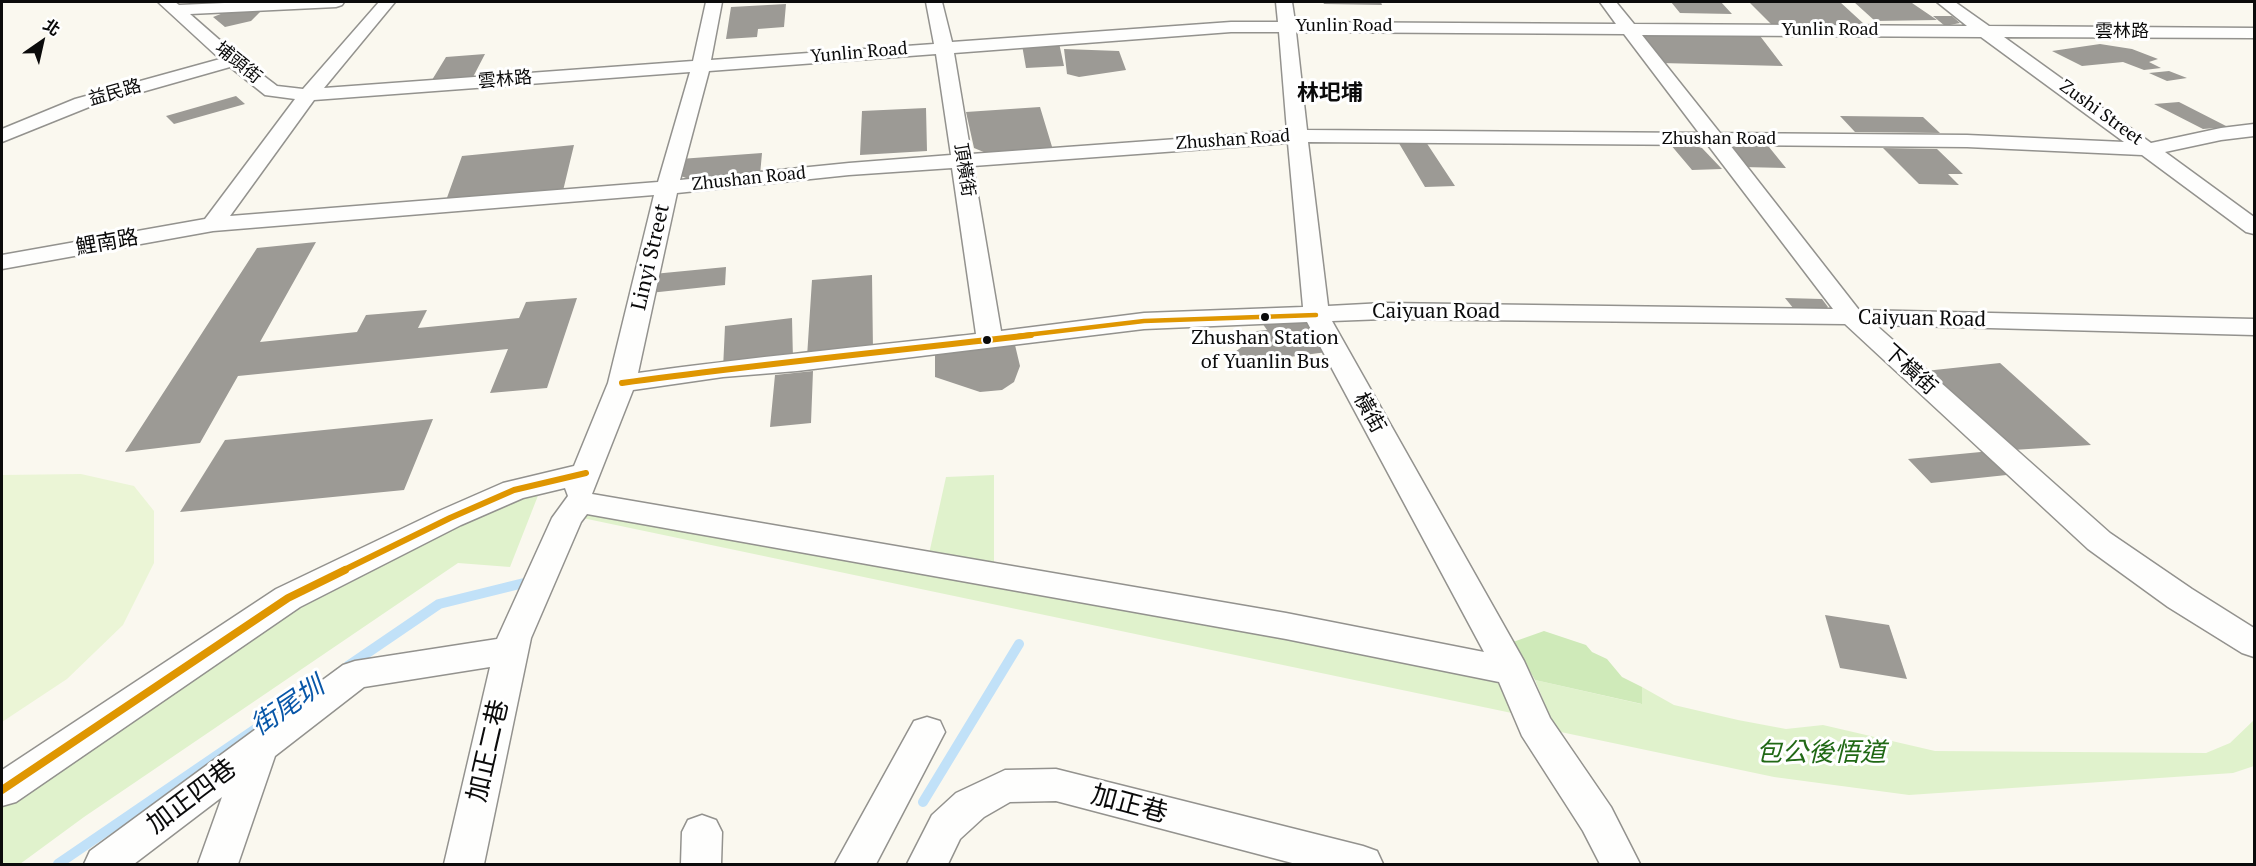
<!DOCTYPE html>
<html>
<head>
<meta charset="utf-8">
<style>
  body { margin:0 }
  #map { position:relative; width:2256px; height:866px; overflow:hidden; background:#faf8ef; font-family:"PT Serif","Noto Sans TC",serif }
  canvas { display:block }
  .frame { position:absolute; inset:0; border:3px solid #0b0b0b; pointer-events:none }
  .north { position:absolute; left:12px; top:12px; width:60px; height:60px; -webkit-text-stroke:4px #fff; paint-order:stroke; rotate:34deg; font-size:16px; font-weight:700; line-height:24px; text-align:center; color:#0b0b0b }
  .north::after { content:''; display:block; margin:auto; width:21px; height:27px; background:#0b0b0b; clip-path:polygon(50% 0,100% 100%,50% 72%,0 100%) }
</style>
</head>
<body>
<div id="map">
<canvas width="2256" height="866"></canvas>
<div class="frame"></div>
<div class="north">北</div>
</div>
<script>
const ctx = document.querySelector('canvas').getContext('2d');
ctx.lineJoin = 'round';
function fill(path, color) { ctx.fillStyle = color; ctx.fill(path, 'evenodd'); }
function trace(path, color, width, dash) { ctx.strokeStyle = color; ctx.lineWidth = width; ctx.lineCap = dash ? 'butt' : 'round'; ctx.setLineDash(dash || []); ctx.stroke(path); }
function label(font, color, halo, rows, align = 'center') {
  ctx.font = font + ' "PT Serif","Noto Sans TC",serif'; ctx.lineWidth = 6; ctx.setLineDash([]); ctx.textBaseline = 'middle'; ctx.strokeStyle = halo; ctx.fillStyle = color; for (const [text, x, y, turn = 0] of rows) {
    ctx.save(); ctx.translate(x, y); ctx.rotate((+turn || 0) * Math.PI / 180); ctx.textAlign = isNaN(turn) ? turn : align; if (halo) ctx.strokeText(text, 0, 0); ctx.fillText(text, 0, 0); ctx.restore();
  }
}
fill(new Path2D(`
  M 994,475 L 994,574 L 927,563 L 946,477 Z
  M 541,488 L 510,567 L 458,563 L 84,817 L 20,864 L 2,864 L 2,803 L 288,602 Z
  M 581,506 L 1507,674 L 1526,716 L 573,516 Z
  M 1535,680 L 1641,704 L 1642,687 L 1674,705 L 1738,720 L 1786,729 L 1823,725 L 1935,751 L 2206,753 L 2230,743 L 2254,720 L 2254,766 L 2233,773 L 1909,795 L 1774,777 L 1556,731 Z`), '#e0f2cc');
fill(new Path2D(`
  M 1544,631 L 1586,645 L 1592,652 L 1607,659 L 1622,677 L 1642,687 L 1642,704 L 1535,680 L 1513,642 Z`), '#cfeab9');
fill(new Path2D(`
  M 81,474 L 134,486 L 154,511 L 154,563 L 123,625 L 67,679 L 2,722 L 2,475 Z`), '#ebf5d6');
trace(new Path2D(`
  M 348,666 L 439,604 L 532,581
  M 923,802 L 1019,644
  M 58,864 L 263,724`), '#c1e1f8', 10);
fill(new Path2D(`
  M 1323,2 L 1381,2 L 1382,5 L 1324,4 Z
  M 1671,2 L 1721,2 L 1732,14 L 1680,13 Z
  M 1749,2 L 1840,2 L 1864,24 L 1771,24 Z
  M 1854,2 L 1912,3 L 1937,20 L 1875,21 Z
  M 786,4 L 784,27 L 758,29 L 757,37 L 726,39 L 731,7 Z
  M 264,8 L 251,21 L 225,27 L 213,17 L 231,10 Z
  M 1933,16 L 1952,16 L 1960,23 L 1945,26 Z
  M 1636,32 L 1757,32 L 1783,66 L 1661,63 Z
  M 1059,43 L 1064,66 L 1026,68 L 1022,45 Z
  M 2100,44 L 2132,49 L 2158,59 L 2149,62 L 2161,68 L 2144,70 L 2123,62 L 2082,66 L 2052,51 Z
  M 1064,49 L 1119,51 L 1126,70 L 1079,77 L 1067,74 Z
  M 485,54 L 473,77 L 432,80 L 446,57 Z
  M 2169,71 L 2187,78 L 2167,81 L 2149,73 Z
  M 236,96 L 245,104 L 174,124 L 166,116 Z
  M 2179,102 L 2228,127 L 2203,129 L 2154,104 Z
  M 1040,107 L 1053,150 L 991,155 L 974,148 L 966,112 Z
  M 926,108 L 927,151 L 860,155 L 862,111 Z
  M 1840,116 L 1923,117 L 1940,133 L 1855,132 Z
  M 1424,139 L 1455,186 L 1425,187 L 1397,140 Z
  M 1686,143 L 1702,148 L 1722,169 L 1692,170 L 1670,144 Z
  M 574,145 L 562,195 L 444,206 L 462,156 Z
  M 1738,145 L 1769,147 L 1786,168 L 1743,167 L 1731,148 Z
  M 1883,148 L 1937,149 L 1963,174 L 1948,174 L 1959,185 L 1919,184 Z
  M 762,153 L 760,175 L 691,180 L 676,174 L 680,159 Z
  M 316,242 L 260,342 L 357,332 L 366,315 L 427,310 L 418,328 L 519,318 L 526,302 L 577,298 L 547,388 L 490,393 L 508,349 L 238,376 L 200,443 L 125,452 L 257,248 Z
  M 726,267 L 725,285 L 640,294 L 643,275 Z
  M 872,275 L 873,351 L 807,357 L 812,280 Z
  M 1785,298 L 1822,299 L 1828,307 L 1821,315 L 1798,314 Z
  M 792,318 L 793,360 L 723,369 L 725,326 Z
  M 1260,320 L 1309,322 L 1327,352 L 1274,359 L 1253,366 L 1234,366 L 1229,360 L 1235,352 L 1247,343 L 1257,331 L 1267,330 Z
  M 1015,345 L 1020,366 L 1014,382 L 1002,390 L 980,392 L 935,377 L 935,353 Z
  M 2000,363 L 2091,445 L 2013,450 L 1925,371 Z
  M 813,371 L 811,423 L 770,427 L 775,375 Z
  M 433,419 L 404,490 L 180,512 L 225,440 Z
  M 1991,451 L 2016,474 L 1931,483 L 1908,459 Z
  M 1825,615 L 1889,625 L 1907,679 L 1840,668 Z`), '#9c9a95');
const minor = new Path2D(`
  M 158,2 L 175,2 L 179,5 L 247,2 L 344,2 L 342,5 L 336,7 L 190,14 L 239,57 L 277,86 L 303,89 L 379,2 L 395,2 L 324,88 L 693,61 L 706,2 L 722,2 L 711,60 L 934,44 L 926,2 L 942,2 L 952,42 L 1231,22 L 1278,22 L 1276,2 L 1292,2 L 1295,22 L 1616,24 L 1600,2 L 1616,2 L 1634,24 L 1967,26 L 1937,2 L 1955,2 L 1989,26 L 2254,28 L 2254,38 L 2004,37 L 2151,143 L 2221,128 L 2254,124 L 2254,136 L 2221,140 L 2165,152 L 2254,217 L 2254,234 L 2246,232 L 2142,155 L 1967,147 L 1730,145 L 1859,310 L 2254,319 L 2254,335 L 1876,325 L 2110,533 L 2192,589 L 2254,628 L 2254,657 L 2242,653 L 2168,607 L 2088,549 L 1845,324 L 1384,319 L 1332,321 L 1524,661 L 1550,718 L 1611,807 L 1640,864 L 1600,864 L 1583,831 L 1522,736 L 1499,682 L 1286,639 L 587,514 L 581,522 L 531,638 L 484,864 L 444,864 L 490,667 L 364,687 L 275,756 L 238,864 L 198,864 L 222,797 L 134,864 L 84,864 L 90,851 L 343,665 L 355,661 L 497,639 L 552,518 L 568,496 L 565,488 L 523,498 L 461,525 L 300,607 L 16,802 L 2,806 L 2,770 L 276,589 L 439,511 L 503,483 L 574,466 L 608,383 L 654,195 L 213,231 L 2,269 L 2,255 L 205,219 L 295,99 L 265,95 L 230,67 L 89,107 L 2,142 L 2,129 L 75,99 L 220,59 ZM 1231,32 L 1279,32 L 1287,131 L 971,154 L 954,53 ZM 1296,32 L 1624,34 L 1699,133 L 1307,130 ZM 1642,35 L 1981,37 L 2124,142 L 1967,135 L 1720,133 ZM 936,54 L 951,155 L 849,163 L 680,180 L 709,71 ZM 690,72 L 658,182 L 230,216 L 314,100 ZM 1308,142 L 1708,145 L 1833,309 L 1384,303 L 1328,306 ZM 1288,143 L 1303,307 L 1144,313 L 1001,331 L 973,166 ZM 952,168 L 976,334 C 863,347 750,357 638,373 L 677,193 L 849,175 ZM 1307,322 L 1484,652 L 1286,613 L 592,494 L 633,390 L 723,377 L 797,371 L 1144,329 Z
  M 927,717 L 940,721 L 945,732 L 876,864 L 835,864 L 914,721 Z
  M 1056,769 L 1363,846 L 1377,851 L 1383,864 L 1296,864 L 1056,801 L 1010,802 L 984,817 L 960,839 L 948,864 L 907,864 L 932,815 L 956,793 L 1005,770 Z
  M 702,815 L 716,820 L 722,832 L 721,864 L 681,864 L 682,832 L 688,820 Z`);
trace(minor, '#93928e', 3);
fill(minor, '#fefefd');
trace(new Path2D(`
  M 1018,336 L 1144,321 L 1316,315`), '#df9601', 4.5);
trace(new Path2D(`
  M 622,383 C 758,364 895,351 1031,335
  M 342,571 L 450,518 L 514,490 L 586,473`), '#df9601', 6);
trace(new Path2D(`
  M 2,790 L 288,598 L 345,570`), '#df9601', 8);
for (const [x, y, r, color] of [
  [1265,317,5,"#0b0b0b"],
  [987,340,5,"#0b0b0b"]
]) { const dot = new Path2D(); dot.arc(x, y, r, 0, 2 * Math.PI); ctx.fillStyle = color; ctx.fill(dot); trace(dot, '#fff', 2); }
label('18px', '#0b0b0b', '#fff', [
  ["Yunlin Road",1344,26],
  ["Yunlin Road",1830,30],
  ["雲林路",2122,32],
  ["Yunlin Road",859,53,-5],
  ["埔頭街",238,63,39],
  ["雲林路",505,80,-5],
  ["益民路",115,93,-16],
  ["Zushi Street",2101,113,36],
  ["Zhushan Road",1719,139],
  ["Zhushan Road",1233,140,-4],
  ["頂橫街",964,170,81],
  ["Zhushan Road",749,179,-6]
]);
label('20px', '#0b0b0b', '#fff', [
  ["Zhushan Station",1265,338],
  ["of Yuanlin Bus",1265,362]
]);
label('21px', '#0b0b0b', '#fff', [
  ["鯉南路",107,243,-10],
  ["Linyi Street",651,257,-77],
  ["Caiyuan Road",1436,312],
  ["Caiyuan Road",1922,319,1],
  ["下橫街",1910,370,42],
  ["橫街",1369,413,61]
]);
label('bold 22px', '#0b0b0b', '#fff', [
  ["林圯埔",1330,94]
]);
label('26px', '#0b0b0b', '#fff', [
  ["加正二巷",489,751,-77],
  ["加正四巷",192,797,-37],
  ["加正巷",1129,805,15]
]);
label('italic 26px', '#216916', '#fff', [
  ["包公後悟道",1821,754]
]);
label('italic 27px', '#0957a8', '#fff', [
  ["街尾圳",288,707,-34]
]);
</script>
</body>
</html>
